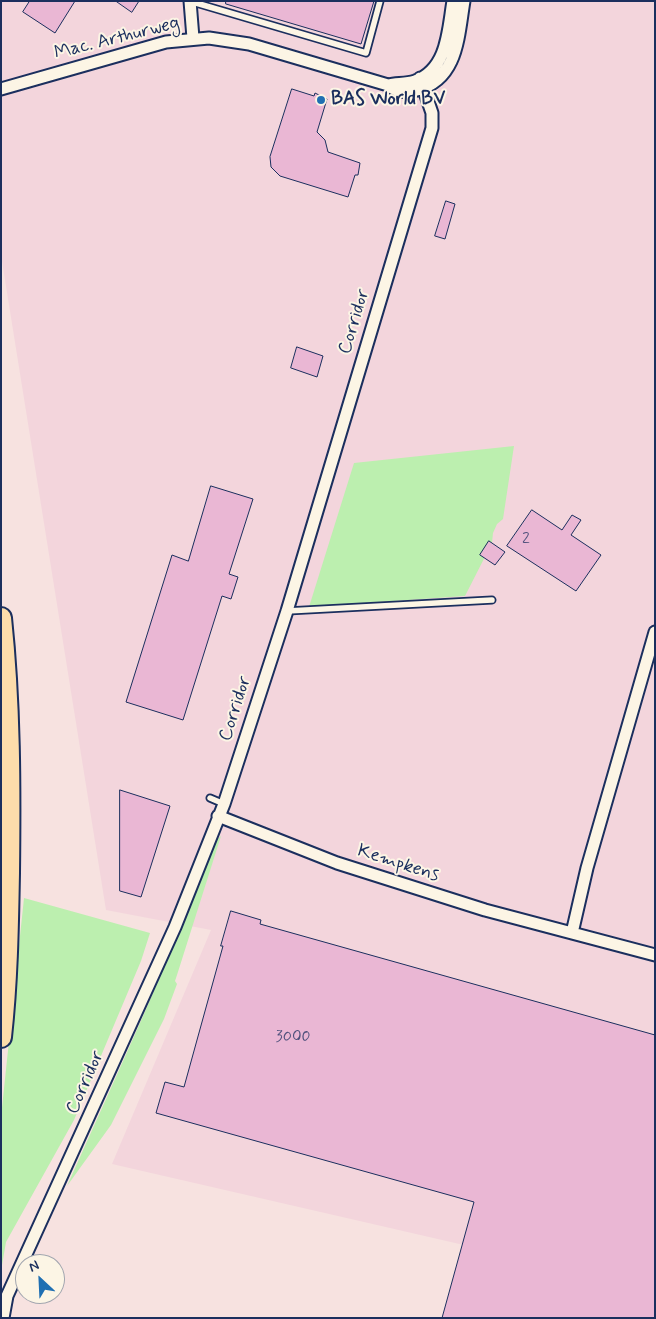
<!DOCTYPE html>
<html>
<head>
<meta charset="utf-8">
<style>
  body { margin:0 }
  #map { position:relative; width:656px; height:1319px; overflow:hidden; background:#f7e2e0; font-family:Mynerve,sans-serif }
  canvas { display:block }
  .frame { position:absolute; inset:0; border:2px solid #1b2f5e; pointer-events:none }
  .north { position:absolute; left:15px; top:1254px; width:50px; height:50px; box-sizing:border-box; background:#fcf5e5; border:1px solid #a2a6af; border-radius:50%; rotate:335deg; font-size:14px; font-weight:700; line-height:20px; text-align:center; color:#1b2f5e }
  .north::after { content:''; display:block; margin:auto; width:18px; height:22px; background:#1f6fb2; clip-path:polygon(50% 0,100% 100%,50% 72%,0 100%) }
</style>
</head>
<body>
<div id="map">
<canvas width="656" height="1319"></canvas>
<div class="frame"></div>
<div class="north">N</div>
</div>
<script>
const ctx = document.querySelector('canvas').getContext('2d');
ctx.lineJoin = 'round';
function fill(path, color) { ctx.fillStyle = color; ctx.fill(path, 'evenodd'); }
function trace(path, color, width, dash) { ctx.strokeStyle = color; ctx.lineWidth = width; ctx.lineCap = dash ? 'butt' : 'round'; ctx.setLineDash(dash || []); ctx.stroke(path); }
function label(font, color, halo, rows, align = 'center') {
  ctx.font = font + ' Mynerve,sans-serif'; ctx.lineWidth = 4; ctx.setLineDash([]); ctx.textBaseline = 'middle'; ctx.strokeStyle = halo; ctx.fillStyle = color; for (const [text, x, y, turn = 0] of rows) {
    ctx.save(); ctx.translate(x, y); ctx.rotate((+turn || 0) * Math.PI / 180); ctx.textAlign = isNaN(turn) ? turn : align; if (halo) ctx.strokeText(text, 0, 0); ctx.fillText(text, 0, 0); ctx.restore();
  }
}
fill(new Path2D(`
  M 1,1 L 655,1 L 655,1289 L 112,1164 L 211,930 L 106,910 L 1,255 Z`), '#f3d5dc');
fill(new Path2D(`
  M 514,446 L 503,519 L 497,524 L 493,533 L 492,543 L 465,596 L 309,607 L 354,463 Z
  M 221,836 L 177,975 L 175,981 L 177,984 L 164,1019 L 111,1125 L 67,1186 C 118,1072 171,958 215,841 Z
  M 24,898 L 150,933 L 141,961 L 74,1120 L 6,1242 L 1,1271 L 1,1117 Z`), '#bcefaf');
const building = new Path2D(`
  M 30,1 L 75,1 L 55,33 L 23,12 Z
  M 116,1 L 139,1 L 132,12 Z
  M 226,1 L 374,1 L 361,44 L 226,4 Z
  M 292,89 L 314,96 L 315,93 L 327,99 L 317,132 L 325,140 L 328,152 L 360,163 L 358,175 L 355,175 L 348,197 L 280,176 L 271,167 L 270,157 Z
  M 446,201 L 455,204 L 445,239 L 435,236 Z
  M 297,347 L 323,356 L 317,377 L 291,368 Z
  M 211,486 L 253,499 L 229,574 L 238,577 L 231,599 L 222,596 L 183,720 L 126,702 L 172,555 L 188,561 Z
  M 532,510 L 562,530 L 572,515 L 581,520 L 571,535 L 601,555 L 576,591 L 507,546 Z
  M 489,541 L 505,552 L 495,565 L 480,555 Z
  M 120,790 L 170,806 L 141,897 L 120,891 Z
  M 231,911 L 261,920 L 260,924 L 655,1035 L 655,1318 L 442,1318 L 474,1202 L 156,1113 L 165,1082 L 184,1087 L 223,946 L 221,946 Z`);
fill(building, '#eab7d4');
trace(building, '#1b2f5e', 1);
const lane = new Path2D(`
  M 190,3 L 196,3 L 366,53 L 380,1
  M 287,611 L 492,600
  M 210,798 L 224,804`);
const street = new Path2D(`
  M 190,1 L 193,38
  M 388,85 C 397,83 406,84 415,81 C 448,69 448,30 453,1
  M 1,89 L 166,42 L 209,38 L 249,44 L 388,85 C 396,92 406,93 417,90 C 458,79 458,37 464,1
  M 218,816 L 337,863 L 485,910 L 655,955
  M 572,933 L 587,868 L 655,632
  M 3,1318 L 7,1296 L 175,927 L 224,804 L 287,611 L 432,128 L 432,113 L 420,78`);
const highway = new Path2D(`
  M 1,618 C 10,703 10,788 9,873 C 8,928 7,983 1,1037`);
trace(lane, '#1b2f5e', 9);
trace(street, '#1b2f5e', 15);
trace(highway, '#1b2f5e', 24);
trace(lane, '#fcf5e5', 5.5);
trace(street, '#fcf5e5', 11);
trace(highway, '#fcdcab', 20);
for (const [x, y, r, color] of [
  [321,100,5,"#1f6fb2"]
]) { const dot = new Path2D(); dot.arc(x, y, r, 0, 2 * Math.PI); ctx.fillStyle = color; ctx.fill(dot); trace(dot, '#fcf5e5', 2); }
label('16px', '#4f517c', null, [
  ["2",526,540],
  ["3000",293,1038]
]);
label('19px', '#1b2f5e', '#fcf5e5', [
  ["Mac. Arthurweg",117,39,-14],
  ["Corridor",355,322,-73],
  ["Corridor",236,709,-72],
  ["Kempkens",398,864,18],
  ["Corridor",86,1083,-66]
]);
label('bold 19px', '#1b2f5e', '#fcf5e5', [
  ["BAS World BV",331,100]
], 'left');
</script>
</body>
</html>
